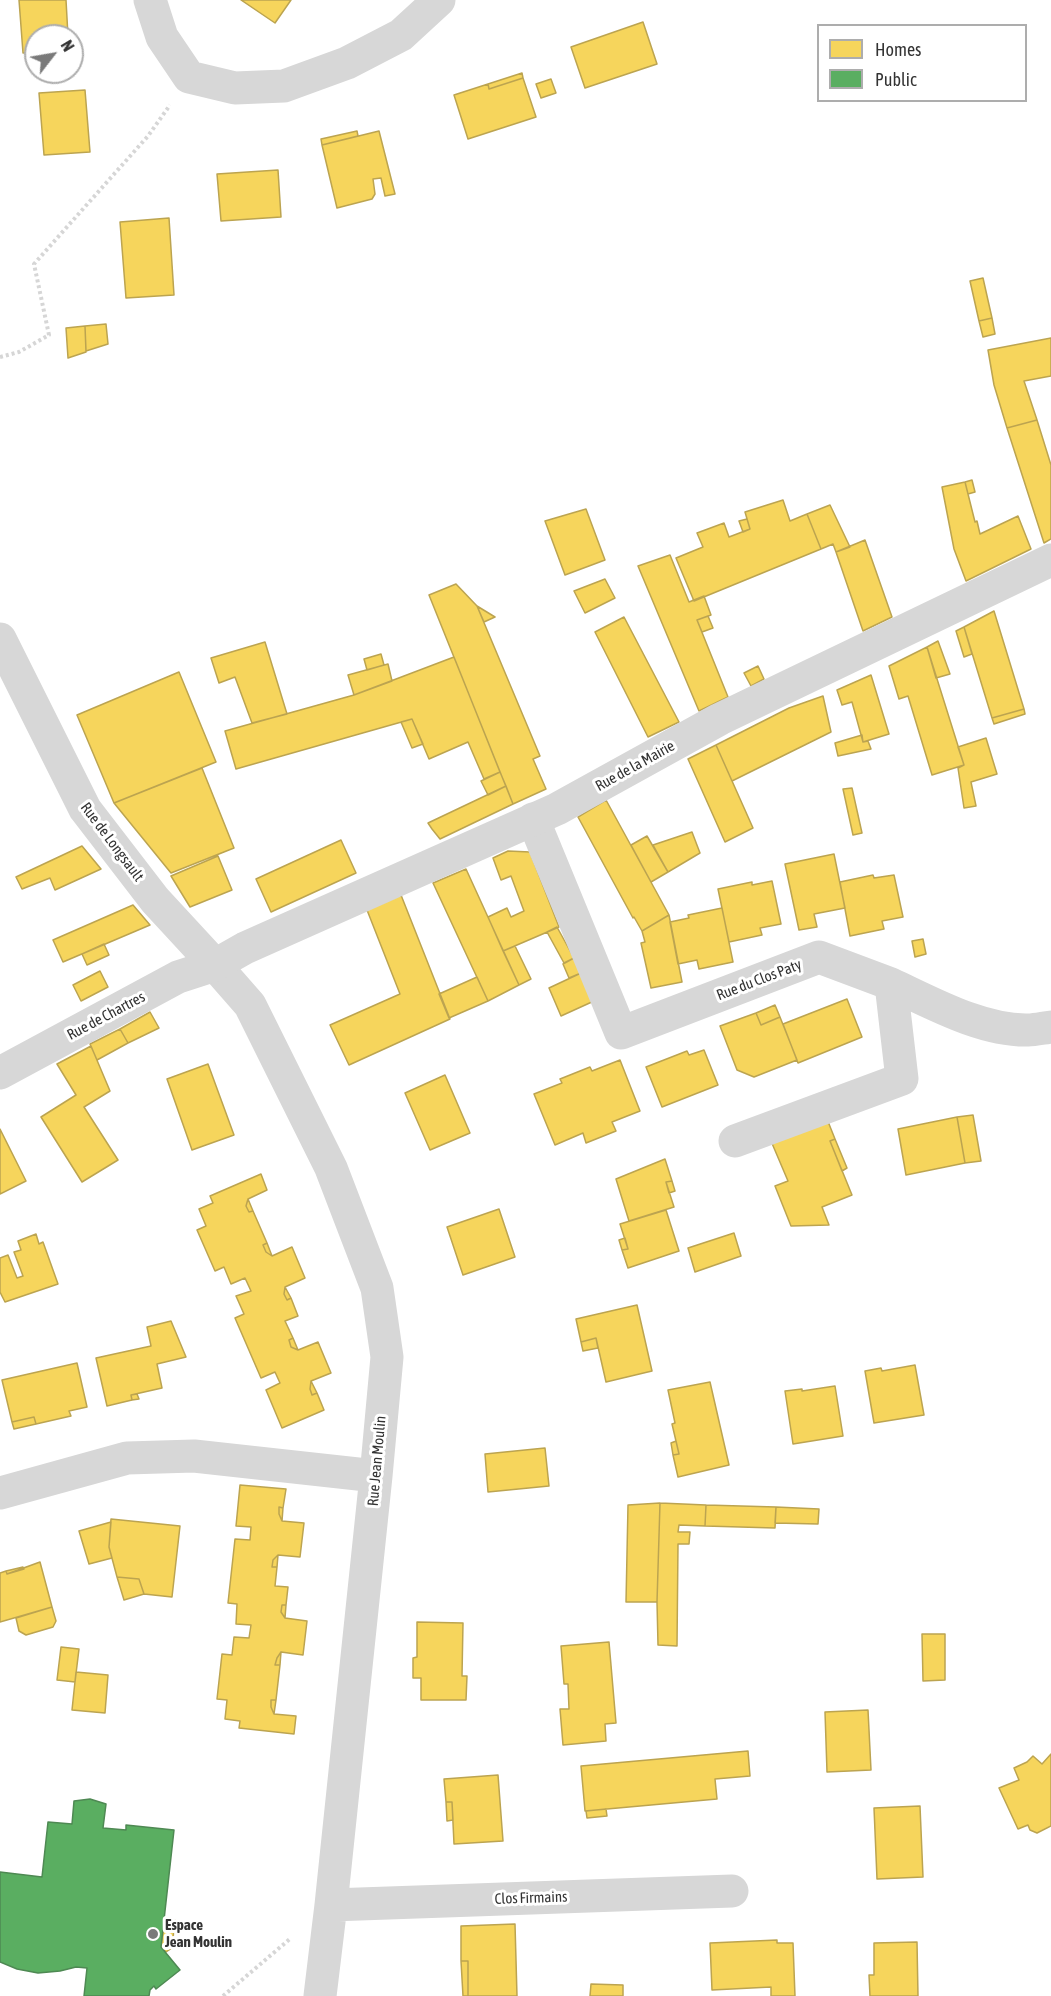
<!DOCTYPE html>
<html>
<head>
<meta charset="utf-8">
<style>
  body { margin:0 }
  #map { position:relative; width:1051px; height:1996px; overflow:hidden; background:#fff; font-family:"Asap Condensed",sans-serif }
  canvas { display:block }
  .legend { position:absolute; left:817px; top:24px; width:210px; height:78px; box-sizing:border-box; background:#fff; border:2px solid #adadad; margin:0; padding:8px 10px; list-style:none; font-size:18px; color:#333 }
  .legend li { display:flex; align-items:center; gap:12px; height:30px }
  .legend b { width:30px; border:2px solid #adadad }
  .north { position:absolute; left:24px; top:24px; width:60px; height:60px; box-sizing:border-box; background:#fff; border:2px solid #adadad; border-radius:50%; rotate:59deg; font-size:16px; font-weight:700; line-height:24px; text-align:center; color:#333 }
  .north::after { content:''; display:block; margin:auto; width:21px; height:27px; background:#7a7a7a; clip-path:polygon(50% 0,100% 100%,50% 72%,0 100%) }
</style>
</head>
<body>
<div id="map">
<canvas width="1051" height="1996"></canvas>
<ul class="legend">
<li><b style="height:16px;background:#f6d55c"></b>Homes</li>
<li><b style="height:16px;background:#5aae61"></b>Public</li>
</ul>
<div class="north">N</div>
</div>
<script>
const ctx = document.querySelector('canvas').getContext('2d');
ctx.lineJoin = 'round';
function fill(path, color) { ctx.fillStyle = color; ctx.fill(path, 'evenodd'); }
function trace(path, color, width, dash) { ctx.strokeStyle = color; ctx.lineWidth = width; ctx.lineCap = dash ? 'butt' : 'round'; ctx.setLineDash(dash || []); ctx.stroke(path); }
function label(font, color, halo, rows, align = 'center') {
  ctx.font = font + ' "Asap Condensed",sans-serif'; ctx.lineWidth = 6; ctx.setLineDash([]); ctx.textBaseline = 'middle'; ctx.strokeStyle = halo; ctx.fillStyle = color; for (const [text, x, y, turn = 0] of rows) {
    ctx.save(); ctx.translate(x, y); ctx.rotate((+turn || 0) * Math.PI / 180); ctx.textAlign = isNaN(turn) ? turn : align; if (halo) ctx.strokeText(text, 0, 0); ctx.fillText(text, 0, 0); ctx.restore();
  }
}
const homes = new Path2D(`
  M 19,0 L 66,0 L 68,36 L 36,36 L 36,52 L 23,53 Z
  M 241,0 L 291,0 L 275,23 Z
  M 643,22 L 657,64 L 585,88 L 571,47 Z
  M 522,73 L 523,78 L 489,89 L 488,84 Z
  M 523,78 L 536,117 L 468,139 L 454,95 L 488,84 L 489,89 Z
  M 551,79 L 556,93 L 541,98 L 536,84 Z
  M 85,90 L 90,152 L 44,155 L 39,93 Z
  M 357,131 L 358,136 L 322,145 L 321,139 Z
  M 379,131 L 395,194 L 385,196 L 381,178 L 373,179 L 375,194 L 372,199 L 337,208 L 322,145 Z
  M 278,170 L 281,217 L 221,221 L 217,174 Z
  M 169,218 L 174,295 L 126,298 L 120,222 Z
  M 983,278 L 992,318 L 979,321 L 970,281 Z
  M 992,318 L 995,334 L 983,337 L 979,321 Z
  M 106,324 L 108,344 L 86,351 L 85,326 Z
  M 85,326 L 86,352 L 68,358 L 66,328 Z
  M 1051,338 L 1051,376 L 1024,381 L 1037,420 L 1007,428 L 994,385 L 988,350 Z
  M 1037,420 L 1051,465 L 1051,539 L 1044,543 L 1007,428 Z
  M 972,480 L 975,492 L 968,494 L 965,482 Z
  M 965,482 L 975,522 L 977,521 L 980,534 L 1018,516 L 1031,549 L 966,581 L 954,549 L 942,487 Z
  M 783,500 L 790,521 L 807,514 L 821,549 L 694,601 L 676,558 L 703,547 L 697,533 L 724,523 L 729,537 L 750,529 L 745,512 Z
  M 830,505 L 850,547 L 836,552 L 833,544 L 821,549 L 807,514 Z
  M 586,509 L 605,560 L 565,575 L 545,521 Z
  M 747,519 L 750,529 L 743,532 L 739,521 Z
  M 865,540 L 892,617 L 863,631 L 836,552 Z
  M 670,555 L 689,602 L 704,596 L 711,615 L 697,620 L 728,697 L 699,711 L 638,566 Z
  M 605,579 L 615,598 L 585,613 L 574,591 Z
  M 456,584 L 477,606 L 540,756 L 533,759 L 546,789 L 513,804 L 429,595 Z
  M 477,606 L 495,617 L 484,622 Z
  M 994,611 L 1024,709 L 992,718 L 964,627 Z
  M 708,616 L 713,628 L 702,632 L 697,620 Z
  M 624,617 L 679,722 L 648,737 L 595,632 Z
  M 964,627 L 972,654 L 964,657 L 956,631 Z
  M 938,641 L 950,674 L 936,678 L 927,647 Z
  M 265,642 L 287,714 L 252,723 L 235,677 L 219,683 L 211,658 Z
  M 927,647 L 964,765 L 932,775 L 908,696 L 899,699 L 889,666 Z
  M 381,654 L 384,665 L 367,670 L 364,659 Z
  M 454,657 L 500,772 L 484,779 L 468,742 L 429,759 L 412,719 L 236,769 L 225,731 L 354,695 Z
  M 388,664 L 392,681 L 354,695 L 348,675 Z
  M 758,666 L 764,679 L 751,686 L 744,673 Z
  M 179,672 L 216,762 L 114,803 L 77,715 Z
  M 871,675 L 889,734 L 863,742 L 852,702 L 842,705 L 837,690 Z
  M 823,696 L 831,732 L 732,781 L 716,745 L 789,708 Z
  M 1024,709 L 1025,714 L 994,724 L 992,718 Z
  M 412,719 L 423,744 L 412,748 L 401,722 Z
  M 862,735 L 863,742 L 868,741 L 871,749 L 838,756 L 835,743 Z
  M 986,738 L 997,774 L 971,782 L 976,806 L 964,808 L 958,768 L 964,765 L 958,747 Z
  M 716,745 L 753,828 L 725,842 L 688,759 Z
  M 202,768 L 234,848 L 171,873 L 114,803 Z
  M 500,772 L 506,786 L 488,795 L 481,781 Z
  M 506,786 L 513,804 L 440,839 L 432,829 L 428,823 Z
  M 852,788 L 862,833 L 853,835 L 843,789 Z
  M 606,800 L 669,915 L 642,931 L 634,917 L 633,918 L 578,817 Z
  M 692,832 L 700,853 L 668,872 L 653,845 Z
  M 647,836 L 668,872 L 651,882 L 631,845 Z
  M 341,840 L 356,873 L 271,912 L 256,879 Z
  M 82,846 L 101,869 L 55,890 L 50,878 L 22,889 L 16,877 Z
  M 508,851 L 530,852 L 559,927 L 503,951 L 488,917 L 507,908 L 511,917 L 524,911 L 511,876 L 501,880 L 493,858 Z
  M 834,854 L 845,908 L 814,914 L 817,927 L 799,930 L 785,864 Z
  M 218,856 L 232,890 L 190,907 L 171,876 Z
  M 466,869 L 519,985 L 488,1001 L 433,883 Z
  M 873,875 L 874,878 L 894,875 L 903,917 L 882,921 L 884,929 L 850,936 L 840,882 Z
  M 772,881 L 781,924 L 760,928 L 762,935 L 729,942 L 718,889 L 752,882 L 752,885 Z
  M 401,895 L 450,1019 L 349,1065 L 330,1025 L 400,994 L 367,910 Z
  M 133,905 L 150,925 L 63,962 L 53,940 Z
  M 722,908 L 733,962 L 699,969 L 697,960 L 678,964 L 670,922 L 689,918 L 688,915 Z
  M 669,915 L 682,982 L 651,988 L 641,943 L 645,942 L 642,931 Z
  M 557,927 L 574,958 L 564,963 L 547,932 Z
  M 923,939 L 926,954 L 915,957 L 912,941 Z
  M 104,944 L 109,955 L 87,965 L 82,954 Z
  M 515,946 L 531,979 L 519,985 L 503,951 Z
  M 574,958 L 581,973 L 569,978 L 563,964 Z
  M 100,971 L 108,987 L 81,1001 L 73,985 Z
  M 581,973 L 594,1001 L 561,1016 L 549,988 Z
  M 477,977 L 488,1001 L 449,1018 L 439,994 Z
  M 847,999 L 862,1037 L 798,1063 L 783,1024 Z
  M 775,1005 L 780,1017 L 761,1025 L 756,1013 Z
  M 150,1012 L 159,1028 L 128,1043 L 120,1029 Z
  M 756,1013 L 761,1025 L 780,1017 L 797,1060 L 754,1077 L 737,1070 L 720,1026 Z
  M 120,1029 L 128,1043 L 97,1060 L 90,1044 Z
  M 91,1046 L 110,1091 L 84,1107 L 118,1160 L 82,1182 L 41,1117 L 76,1095 L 57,1064 Z
  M 704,1050 L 718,1085 L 662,1107 L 646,1067 L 687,1051 L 689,1055 Z
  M 620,1060 L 640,1111 L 612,1122 L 616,1131 L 586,1143 L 583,1133 L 555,1145 L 534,1094 L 562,1083 L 560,1079 L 590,1067 L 592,1071 Z
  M 208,1064 L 234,1135 L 192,1150 L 167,1079 Z
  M 445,1075 L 470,1133 L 430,1150 L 405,1093 Z
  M 973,1115 L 981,1161 L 965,1163 L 957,1117 Z
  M 957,1117 L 965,1163 L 906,1175 L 898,1129 Z
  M 827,1119 L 835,1139 L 830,1141 L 852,1195 L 822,1207 L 829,1225 L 791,1226 L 775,1186 L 788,1181 L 771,1141 Z
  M 0,1129 L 26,1181 L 0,1194 Z
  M 835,1139 L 847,1168 L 842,1171 L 830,1141 Z
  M 665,1159 L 672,1181 L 666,1182 L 674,1207 L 629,1221 L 616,1179 Z
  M 261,1174 L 267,1190 L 248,1199 L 246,1206 L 249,1212 L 253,1211 L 267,1243 L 263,1245 L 266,1252 L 272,1256 L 292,1247 L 305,1278 L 285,1287 L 284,1294 L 287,1300 L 291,1298 L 298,1316 L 285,1321 L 293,1338 L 289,1340 L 291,1347 L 298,1350 L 318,1342 L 331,1373 L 311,1381 L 310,1389 L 312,1395 L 317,1393 L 324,1410 L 282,1428 L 266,1390 L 280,1383 L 275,1372 L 261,1378 L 235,1318 L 244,1314 L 236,1296 L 251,1291 L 245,1278 L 231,1284 L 224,1267 L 215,1271 L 197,1230 L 206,1226 L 199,1209 L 213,1203 L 210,1196 Z
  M 672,1181 L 675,1191 L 669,1193 L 666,1182 Z
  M 248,1199 L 253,1211 L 249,1212 L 246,1206 Z
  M 499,1209 L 515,1257 L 463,1275 L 447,1227 Z
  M 666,1210 L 679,1251 L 628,1268 L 622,1250 L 628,1249 L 620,1224 Z
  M 734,1233 L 741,1256 L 695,1272 L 688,1248 Z
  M 36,1234 L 39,1244 L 43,1242 L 58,1284 L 5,1302 L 0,1292 L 0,1258 L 8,1255 L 17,1278 L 23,1276 L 14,1252 L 21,1250 L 18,1241 Z
  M 625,1238 L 628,1249 L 622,1250 L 619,1240 Z
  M 267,1243 L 272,1256 L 266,1252 L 263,1245 Z
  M 285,1287 L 291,1298 L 287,1300 L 284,1294 Z
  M 637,1305 L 652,1371 L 606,1382 L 596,1338 L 581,1342 L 576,1319 Z
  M 171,1321 L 186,1357 L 157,1364 L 162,1388 L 131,1395 L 132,1400 L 107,1406 L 96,1358 L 151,1346 L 147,1327 Z
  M 293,1338 L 298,1350 L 291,1347 L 289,1340 Z
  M 596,1338 L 598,1348 L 583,1351 L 581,1342 Z
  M 77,1363 L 87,1407 L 69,1411 L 71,1416 L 36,1424 L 34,1417 L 12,1422 L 2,1380 Z
  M 915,1365 L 924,1415 L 874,1423 L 865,1371 L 881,1368 L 882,1371 Z
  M 311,1381 L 317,1393 L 312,1395 L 310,1389 Z
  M 710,1382 L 729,1465 L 678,1477 L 673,1455 L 679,1454 L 672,1424 L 675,1423 L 668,1390 Z
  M 835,1386 L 843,1436 L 793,1444 L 785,1391 L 802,1389 L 802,1391 Z
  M 137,1394 L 139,1399 L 132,1400 L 131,1395 Z
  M 34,1417 L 36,1424 L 14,1429 L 12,1422 Z
  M 676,1441 L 679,1454 L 673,1455 L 671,1443 Z
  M 545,1448 L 549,1486 L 488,1492 L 485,1454 Z
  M 240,1485 L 286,1489 L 283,1508 L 279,1507 L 279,1514 L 282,1521 L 304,1523 L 300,1557 L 278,1555 L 273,1560 L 272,1567 L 277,1567 L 275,1586 L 288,1587 L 286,1605 L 282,1605 L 281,1612 L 285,1618 L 307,1621 L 303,1655 L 281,1652 L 277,1658 L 275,1665 L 280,1665 L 276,1700 L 271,1700 L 271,1707 L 274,1714 L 296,1716 L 294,1734 L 239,1728 L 240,1721 L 225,1719 L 227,1700 L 217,1699 L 222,1654 L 232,1655 L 234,1637 L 249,1638 L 251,1625 L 236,1624 L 237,1604 L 228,1603 L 235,1539 L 250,1540 L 251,1527 L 236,1526 Z
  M 660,1503 L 706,1505 L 705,1526 L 679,1525 L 678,1532 L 690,1532 L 689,1544 L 678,1544 L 677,1646 L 658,1645 L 657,1602 Z
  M 660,1503 L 657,1602 L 626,1602 L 628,1505 Z
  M 706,1505 L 776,1507 L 775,1528 L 705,1526 Z
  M 279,1507 L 283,1508 L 282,1521 L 279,1514 Z
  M 776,1507 L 819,1509 L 818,1524 L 775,1523 Z
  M 111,1519 L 180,1526 L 172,1597 L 144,1594 L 139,1579 L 117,1577 L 109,1547 Z
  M 111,1522 L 109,1547 L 112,1558 L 89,1564 L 79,1531 Z
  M 278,1555 L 277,1567 L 272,1567 L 273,1560 Z
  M 40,1562 L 52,1607 L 0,1622 L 0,1573 L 6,1571 L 7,1574 Z
  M 23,1567 L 24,1569 L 7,1574 L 6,1571 Z
  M 117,1577 L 139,1579 L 144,1594 L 124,1600 Z
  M 282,1605 L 286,1605 L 285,1618 L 281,1612 Z
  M 52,1607 L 56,1621 L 53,1627 L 26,1635 L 19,1631 L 16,1618 Z
  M 417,1622 L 463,1623 L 462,1676 L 467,1676 L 466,1700 L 421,1700 L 421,1678 L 413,1678 L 413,1658 L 417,1657 Z
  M 922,1634 L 945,1634 L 945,1680 L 923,1681 Z
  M 609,1642 L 616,1723 L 605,1724 L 606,1741 L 563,1745 L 560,1709 L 569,1709 L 568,1684 L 564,1684 L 561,1646 Z
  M 61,1647 L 79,1649 L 75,1682 L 57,1680 Z
  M 281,1652 L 280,1665 L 275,1665 L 277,1658 Z
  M 76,1672 L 108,1675 L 105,1713 L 72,1710 Z
  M 271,1700 L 276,1700 L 274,1714 L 271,1707 Z
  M 868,1710 L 871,1770 L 827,1772 L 825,1712 Z
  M 748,1751 L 750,1776 L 715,1779 L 717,1799 L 585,1811 L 581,1766 Z
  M 1051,1754 L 1051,1826 L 1037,1833 L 1030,1830 L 1028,1825 L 1018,1829 L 999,1788 L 1019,1780 L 1014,1768 L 1027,1762 L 1033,1756 L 1042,1764 Z
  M 498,1775 L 503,1841 L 454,1844 L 452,1802 L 446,1802 L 444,1779 Z
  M 446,1802 L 452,1802 L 453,1820 L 447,1821 Z
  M 920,1806 L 923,1877 L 877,1879 L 874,1808 Z
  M 606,1809 L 607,1816 L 587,1818 L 586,1811 Z
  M 165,1918 L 175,1920 L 172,1948 L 166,1952 L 161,1947 Z
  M 515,1924 L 517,1996 L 468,1996 L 468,1961 L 461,1961 L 461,1926 Z
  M 777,1940 L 777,1943 L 793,1943 L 795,1996 L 771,1996 L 771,1987 L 712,1990 L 710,1943 Z
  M 917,1942 L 918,1996 L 870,1996 L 869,1975 L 874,1975 L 874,1943 Z
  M 461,1961 L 468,1961 L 468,1996 L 463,1996 Z
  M 591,1984 L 623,1985 L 623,1996 L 590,1996 Z`);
fill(homes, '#f6d55c');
trace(homes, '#bca450', 1.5);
const public = new Path2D(`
  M 90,1799 L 106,1804 L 103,1828 L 126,1830 L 126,1825 L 174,1830 L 161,1947 L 180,1970 L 156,1989 L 154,1986 L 150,1990 L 149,1996 L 84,1996 L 87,1968 L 76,1967 L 60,1971 L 38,1973 L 17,1969 L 0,1962 L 0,1872 L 42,1877 L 48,1822 L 72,1824 L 74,1801 Z`);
fill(public, '#5aae61');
trace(public, '#4e8953', 1.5);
trace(new Path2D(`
  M 0,357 L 19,352 L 49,335 L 34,264 L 148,136 L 170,105
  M 223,1996 L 291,1938`), '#d6d6d6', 4, [3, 3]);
trace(new Path2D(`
  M 150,0 L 162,37 L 189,77 L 235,88 L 284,86 L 347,63 L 401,35 L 439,0
  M 533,819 L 621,1033 L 819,957 L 891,984 L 902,1079 L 735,1141
  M 215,965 L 250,1005 L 331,1168 L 377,1288 L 387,1357 L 376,1476 L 331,1905 L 320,1996
  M 891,984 C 932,1003 982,1031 1028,1030 C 1035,1030 1043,1028 1051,1027
  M 0,1493 L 127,1458 L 194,1456 L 376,1476
  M 331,1905 L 732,1891`), '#d7d7d7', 33);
trace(new Path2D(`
  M 0,639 L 85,809 L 155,900 L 215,965
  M 0,1073 L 178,977 L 215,965 L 245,948 L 557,809 L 720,719 L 1051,560`), '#d7d7d7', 33);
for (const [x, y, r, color] of [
  [153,1934,6,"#7a7a7a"]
]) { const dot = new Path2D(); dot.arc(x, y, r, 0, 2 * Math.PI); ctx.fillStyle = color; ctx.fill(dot); trace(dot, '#fff', 2); }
label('15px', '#333', '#fff', [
  ["Rue de la Mairie",635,766,-29],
  ["Rue de Longsault",112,842,53],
  ["Rue du Clos Paty",759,980,-21],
  ["Rue de Chartres",106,1016,-28],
  ["Rue Jean Moulin",377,1461,-85],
  ["Clos Firmains",531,1898,-2]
]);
label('bold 15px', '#333', '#fff', [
  ["Espace",165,1925],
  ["Jean Moulin",165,1942]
], 'left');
</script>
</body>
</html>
